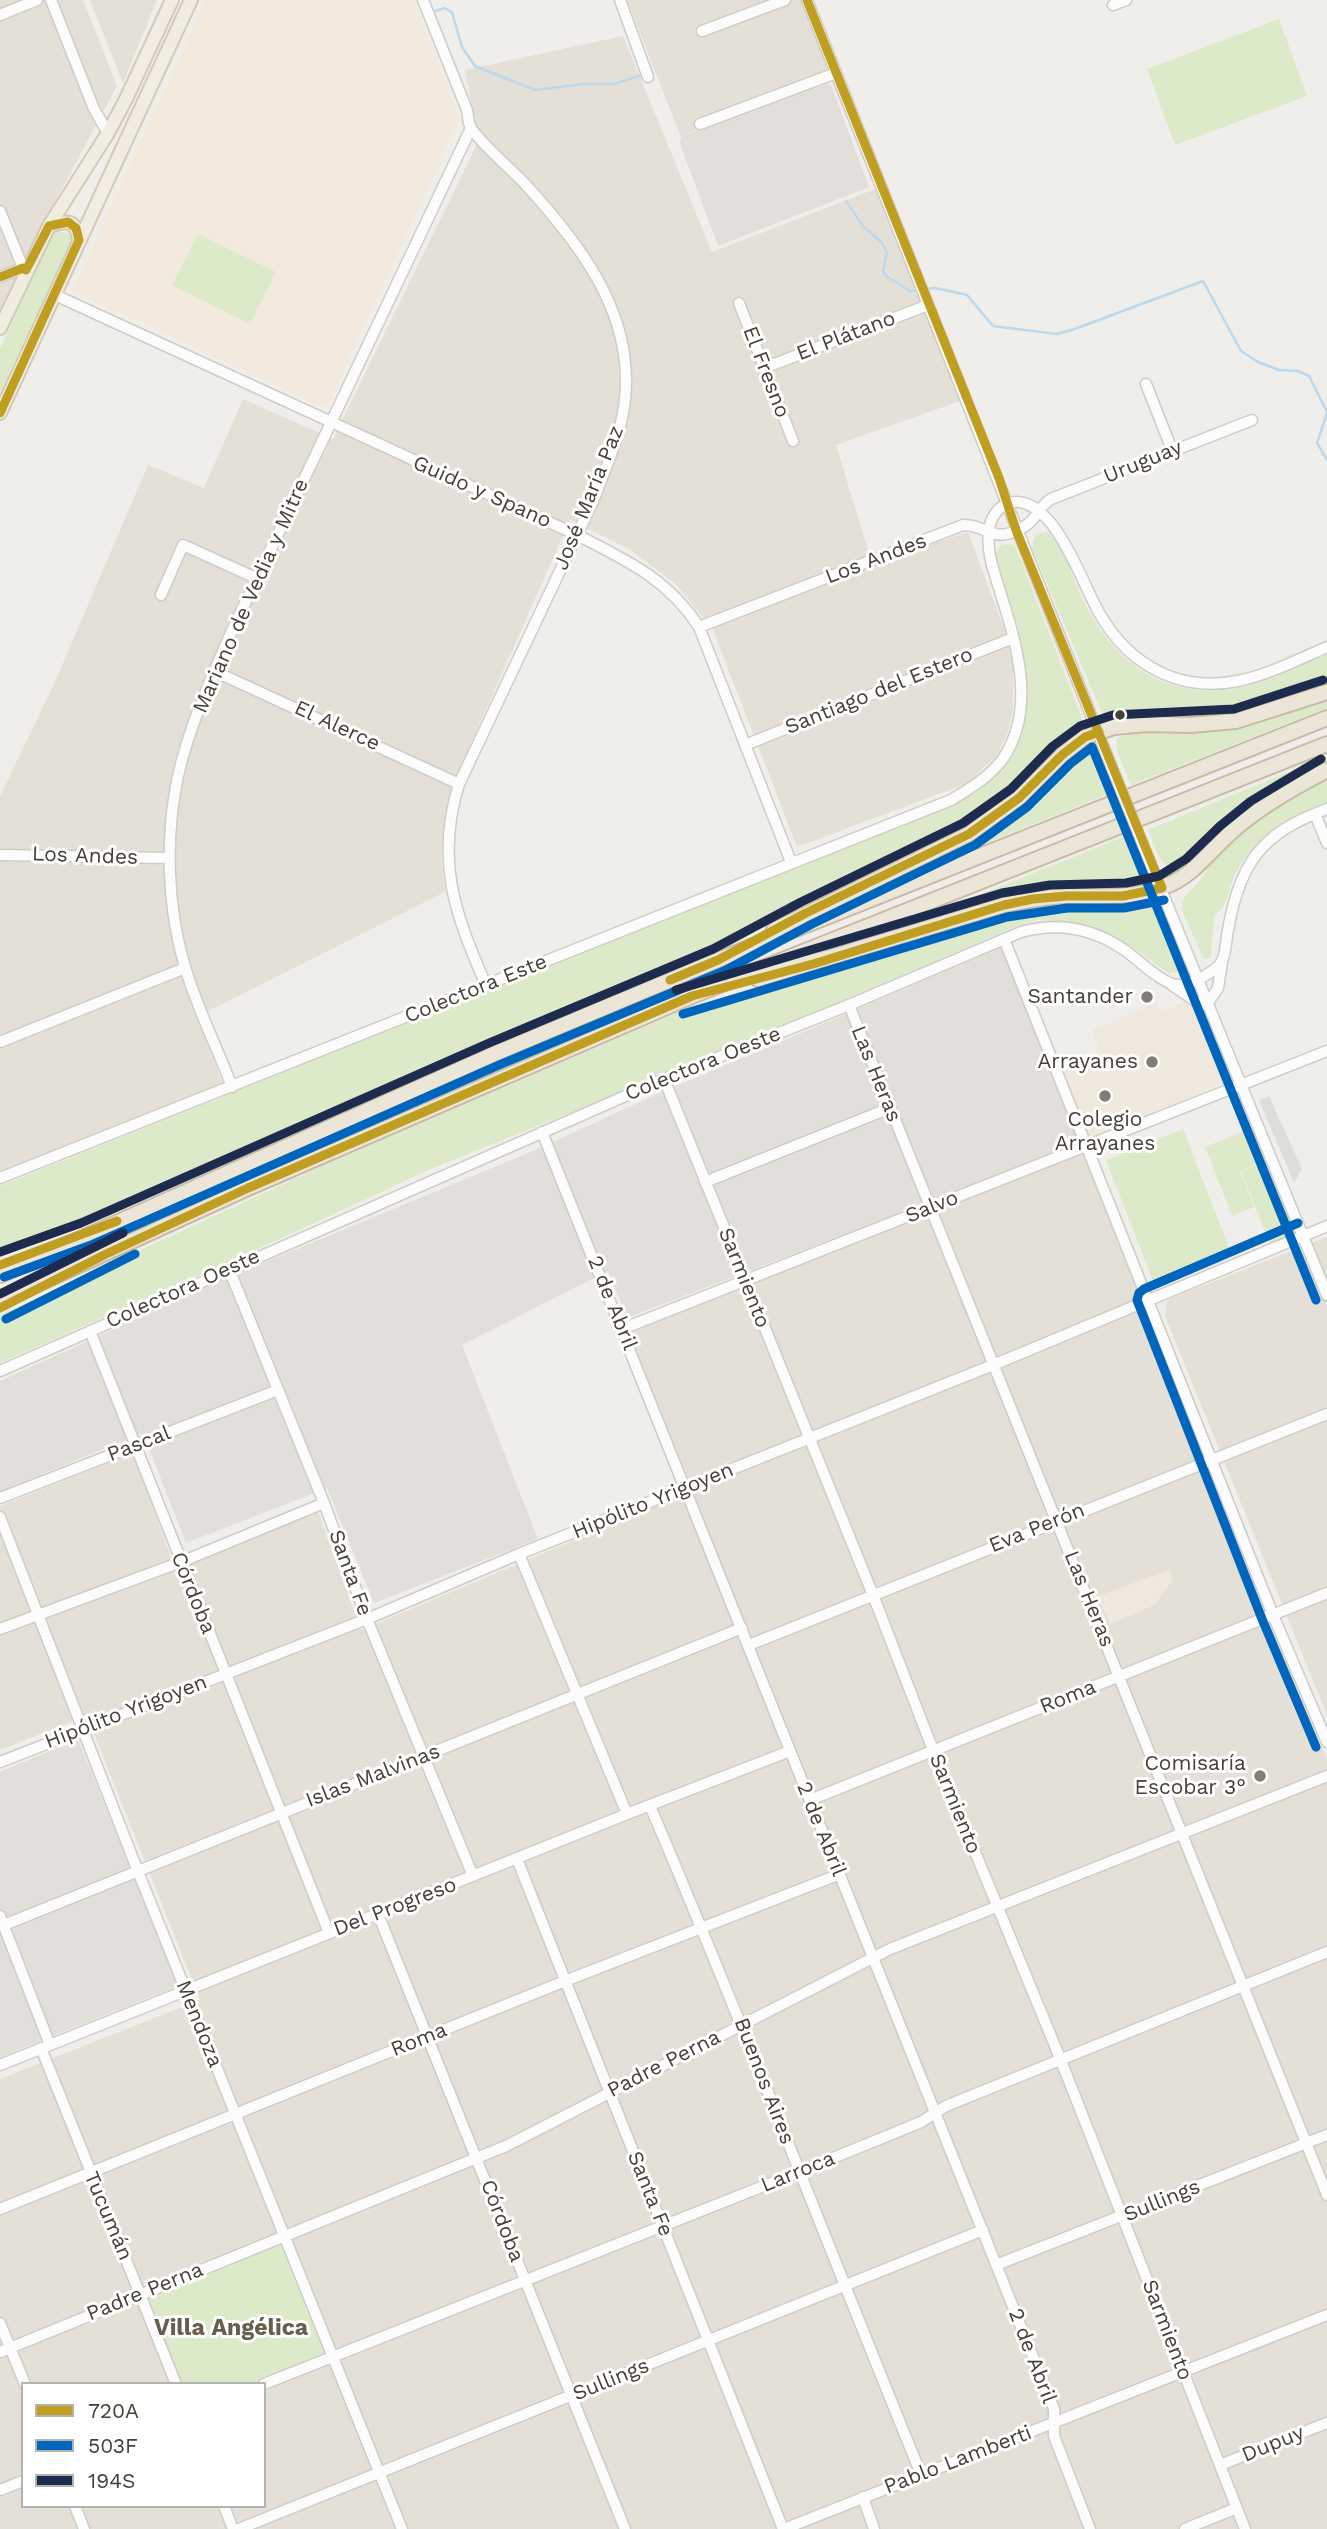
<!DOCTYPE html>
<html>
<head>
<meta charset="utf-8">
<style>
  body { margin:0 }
  #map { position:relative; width:1327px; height:2529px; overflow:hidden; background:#f0eeea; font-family:"Work Sans",sans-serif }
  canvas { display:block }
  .legend { position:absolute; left:21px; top:2382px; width:245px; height:126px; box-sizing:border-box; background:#fff; border:2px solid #b5b3af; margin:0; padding:9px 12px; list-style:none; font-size:21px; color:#464036 }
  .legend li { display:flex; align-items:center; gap:14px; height:35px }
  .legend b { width:35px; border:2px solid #b5b3af }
</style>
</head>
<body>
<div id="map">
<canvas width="1327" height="2529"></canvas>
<ul class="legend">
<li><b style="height:9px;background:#c09e22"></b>720A</li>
<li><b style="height:9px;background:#0065bd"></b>503F</li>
<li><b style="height:9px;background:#1d2b4f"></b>194S</li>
</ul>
</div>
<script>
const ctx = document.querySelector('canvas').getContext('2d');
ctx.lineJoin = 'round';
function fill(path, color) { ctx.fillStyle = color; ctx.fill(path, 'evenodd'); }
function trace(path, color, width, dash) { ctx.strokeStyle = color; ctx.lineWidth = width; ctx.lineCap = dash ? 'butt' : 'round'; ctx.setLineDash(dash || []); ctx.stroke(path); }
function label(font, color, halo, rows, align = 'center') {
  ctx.font = font + ' "Work Sans",sans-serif'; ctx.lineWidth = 6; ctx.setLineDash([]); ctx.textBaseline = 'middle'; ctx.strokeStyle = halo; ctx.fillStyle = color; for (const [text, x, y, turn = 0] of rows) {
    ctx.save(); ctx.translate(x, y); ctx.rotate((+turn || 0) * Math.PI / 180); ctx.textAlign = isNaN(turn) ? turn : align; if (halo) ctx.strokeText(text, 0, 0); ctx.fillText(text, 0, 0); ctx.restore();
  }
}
fill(new Path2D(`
  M 0,0 L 83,0 L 117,86 L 30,248 L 0,312 Z
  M 90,0 L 157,0 L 123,83 Z
  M 627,0 L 803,0 L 831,68 L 681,137 Z
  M 623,36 L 712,252 L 875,189 L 960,401 L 836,445 L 872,563 L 968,532 L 1005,631 L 1013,665 L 1013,710 L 1008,732 L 997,755 L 968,783 L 797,847 L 713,630 L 676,584 L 629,549 L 570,520 L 451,788 L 441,858 L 445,892 L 198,1016 L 222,1083 L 0,1171 L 0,796 L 54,684 L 148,465 L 204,488 L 243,399 L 333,439 L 479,140 L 465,70 Z
  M 1084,1153 L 1265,1612 L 1327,1760 L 1327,2529 L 0,2529 L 0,2079 L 200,2000 L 87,1716 L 0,1750 L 0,1506 L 133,1453 L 176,1571 L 317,1509 L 361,1630 L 693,1490 L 627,1330 L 928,1215 ZM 23,2384 L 264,2384 L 264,2506 L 23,2506 Z
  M 1327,1237 L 1327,1715 L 1165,1316 L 1167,1300 Z`), '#e4e0d7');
fill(new Path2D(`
  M 206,0 L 414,0 L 460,118 L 329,403 L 320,406 L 72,291 Z`), '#f3eadd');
fill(new Path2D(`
  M 820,82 L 831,85 L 869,187 L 718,246 L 680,144 L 681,137 Z
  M 1001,948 L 1081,1143 L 627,1318 L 608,1271 L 462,1345 L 538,1539 L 374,1603 L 327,1488 L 186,1543 L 143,1433 L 0,1491 L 0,1381 L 225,1279 L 540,1148 L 655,1095 Z
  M 78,1739 L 178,1986 L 0,2057 L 0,1772 Z`), '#e2ded9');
fill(new Path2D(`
  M 1185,1002 L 1204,1016 L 1231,1080 L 1090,1139 L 1062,1070 L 1101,1054 L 1092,1030 L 1156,1003 L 1160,1012 Z
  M 1169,1570 L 1173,1580 L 1155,1605 L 1110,1624 L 1098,1596 Z`), '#eee9dc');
fill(new Path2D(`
  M 1279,19 L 1307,96 L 1175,145 L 1147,69 Z
  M 58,231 L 71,234 L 73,239 L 0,393 L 0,348 L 54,232 Z
  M 198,234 L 276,272 L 250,324 L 172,285 Z
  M 1046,531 C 1061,540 1074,579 1081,596 C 1110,658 1159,699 1232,689 C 1264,685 1297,666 1327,654 L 1327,687 C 1292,697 1257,709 1221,714 C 1196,718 1170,712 1145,710 C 1131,709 1115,718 1102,713 L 1032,548 L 1035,535 Z
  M 1008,544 L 1013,545 L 1017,550 L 1083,721 L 1078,729 L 1052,750 L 1022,785 L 998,804 L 967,827 L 918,853 L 756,929 L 618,989 L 506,1033 L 297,1128 L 0,1258 L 0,1186 L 851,845 L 971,795 C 1024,763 1030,715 1021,658 C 1019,641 1017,622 1011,605 C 1004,587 986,562 1001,545 Z
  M 1327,698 L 1327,708 L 1131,785 L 1117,751 L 1116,739 L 1131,730 L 1203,728 Z
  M 1085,750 C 1102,756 1106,777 1111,793 L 876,887 L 924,861 L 1078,752 Z
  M 1327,756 L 1327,764 L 1270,794 L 1242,813 L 1179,867 C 1158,869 1155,846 1148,830 Z
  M 1327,774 L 1327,805 C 1291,820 1255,836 1236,873 C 1228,887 1229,907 1214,915 L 1211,958 L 1204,959 L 1182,911 C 1180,896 1192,891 1200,880 C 1209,869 1214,854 1224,844 C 1248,817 1296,794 1327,774 Z
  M 1128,835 L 1141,872 L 1136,882 L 858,944 Z
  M 1087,901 L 1118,905 L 1141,902 L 1156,907 L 1180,960 L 1177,972 L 1168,973 L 1131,946 L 1081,925 L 1062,921 L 1037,920 L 1017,926 L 746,1042 L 433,1168 L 232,1261 L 0,1363 L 0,1315 L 329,1163 L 681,1011 L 1023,904 Z
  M 1254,1127 L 1267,1160 L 1240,1171 L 1254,1207 L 1232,1216 L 1205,1147 Z
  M 1183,1129 L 1232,1255 L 1155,1286 L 1106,1160 Z
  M 1268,1161 L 1297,1235 L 1271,1246 L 1241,1171 Z
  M 284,2237 L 333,2357 L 264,2384 L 176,2384 L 141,2293 Z`), '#ddeaca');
fill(new Path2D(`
  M 1269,1096 L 1302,1169 L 1294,1183 L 1259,1100 Z`), '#dfddda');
trace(new Path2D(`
  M 436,11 L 444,8 L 452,12 L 462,47 L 475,66 L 535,90 L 583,84 L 614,84 L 642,75
  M 846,201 L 863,226 L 882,243 L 887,253 L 883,271 L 886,276 L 910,291 L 919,290
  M 926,289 L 935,288 L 967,295 L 993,326 L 1056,334 L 1072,330 L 1203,281 L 1241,351 L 1258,362 L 1279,370 L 1298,371 L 1309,376 L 1327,412
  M 1327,413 L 1317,443 L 1327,460`), '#bad9ee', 2.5);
const minor = new Path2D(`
  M 51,0 L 94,109 L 108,133
  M 423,0 L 467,110 C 468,115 468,121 470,126 C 475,138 514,172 525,184 C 584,248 642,324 622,418 C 616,446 604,472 594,499 L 459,784 C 435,861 455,914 486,985
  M 620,0 L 648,77
  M 807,0 L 1110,763
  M 1113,5 L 1126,0
  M 0,15 L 37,0
  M 702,31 L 785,0
  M 700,124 L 836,73
  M 0,211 L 23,268
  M 0,277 L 23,268 L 26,270
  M 55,295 L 577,535 C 626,560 668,579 699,627 L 791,862
  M 739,303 L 793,441
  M 764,368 L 928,305
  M 1146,384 L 1172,450
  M 161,595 L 183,545 L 256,578
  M 699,627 L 963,525 C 977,525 984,531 996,534 C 1007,537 1025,528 1032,520 C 1039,513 1042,504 1051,499 L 1252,420
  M 214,671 L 459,784
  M 745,745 L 1013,638
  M 1315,814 L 1327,843
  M 0,855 L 170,858
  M 1149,860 L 1327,1295
  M 1004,939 L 1273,1615 L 1327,1742
  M 1172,985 L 1200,1004 L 1208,1003
  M 1208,1003 L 1218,988 L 1222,962
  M 849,1005 L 1327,2195
  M 0,1042 L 185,968
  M 664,1079 L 873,1595 L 933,1750 L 1060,2058 L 1245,2529
  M 232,1087 C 217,1047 197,1008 185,967 C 167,907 165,837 178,776 C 189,727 210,681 230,635 L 471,128
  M 542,1132 L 1054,2409 L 1054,2436 L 1090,2529
  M 0,1178 L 951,800 C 971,788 991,776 1004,757 C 1035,710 1018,647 1002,598 C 996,576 986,555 989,531 C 990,519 997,507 1009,503 C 1050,492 1079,574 1093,601 C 1120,658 1172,694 1238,681 C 1268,675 1299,659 1327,647
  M 705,1182 L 890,1108
  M 229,1269 L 324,1503 L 367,1619 L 473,1876
  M 622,1329 L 1327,1051
  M 90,1331 L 329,1933
  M 0,1371 L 664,1079 L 849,1005 L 1021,932 C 1057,922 1092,928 1123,949 C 1137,958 1164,987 1181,985 C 1192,984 1217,971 1222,961 C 1226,953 1226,939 1228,930 C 1233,901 1242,868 1263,847 C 1280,828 1304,818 1327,809
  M 0,1498 L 278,1390
  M 0,1517 L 137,1869 L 402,2529
  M 519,1554 L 627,1814
  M 0,1629 L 181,1562 L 324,1503
  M 749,1645 L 1327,1414
  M 0,1762 L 367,1619 L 519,1554 L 993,1365 L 1327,1226
  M 810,1800 L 1327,1593
  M 650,1806 C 745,2027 830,2252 921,2474
  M 517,1859 L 783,2529
  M 378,1914 L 625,2529
  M 0,1916 L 50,2045
  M 4,1925 L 742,1628
  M 41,2048 L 176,2384
  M 0,2065 L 627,1814 L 790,1751
  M 0,2209 L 565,1981 L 840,1874
  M 996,2265 L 1327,2135
  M 0,2323 L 25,2384
  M 0,2352 L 506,2146 L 890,1949 L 1327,1776
  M 264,2384 L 799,2172 L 921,2122 L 946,2106 L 1327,1952
  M 1220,2465 L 1327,2423
  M 0,2490 L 23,2481
  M 863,2497 L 874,2529
  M 75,2506 L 84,2529
  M 224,2506 L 233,2529
  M 239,2529 L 983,2230
  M 784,2529 L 1327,2315
  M 1185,2529 L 1237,2508`);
const major = new Path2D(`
  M 49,226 C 67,220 76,219 79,240
  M 0,328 L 49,226 L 108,133 L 126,99 L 172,0
  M 0,413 L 191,0`);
const highway = new Path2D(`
  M 774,930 L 969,834 L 1019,798 L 1062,755 L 1085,737 L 1114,727 L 1147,724 L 1191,725 L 1236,721 L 1327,692
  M 758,979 L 1004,905 C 1025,901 1046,896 1067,896 C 1100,896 1132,899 1163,887 C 1195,876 1211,848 1237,827 C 1264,804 1295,787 1327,770
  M 0,1275 L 494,1054 L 718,960 L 1327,718
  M 0,1301 L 248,1188 L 692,996 L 1327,744`);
trace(minor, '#ceccc7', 13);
trace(major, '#d2cab7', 16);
trace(highway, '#c8bba5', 18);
trace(minor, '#fdfcfc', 10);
trace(major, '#f1ede3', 12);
trace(highway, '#ece6d9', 14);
const minorBridge = new Path2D(`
  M 1110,763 L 1149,860`);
trace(minorBridge, '#ceccc7', 13, []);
trace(minorBridge, '#fdfcfc', 10);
trace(new Path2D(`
  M 0,277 L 23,268 L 26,270 L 49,226 L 68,222 L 76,228 L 79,240 L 0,413
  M 670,980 L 718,960 L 806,913 L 969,834 L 1019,798 L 1062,755 L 1085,737 L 1099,732
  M 0,1265 L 117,1221
  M 0,1308 L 106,1254 L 248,1188 L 692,996 L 813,964 L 1004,905 L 1033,899 L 1066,896 L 1123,896 L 1162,888 L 1016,530 L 999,478 L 807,0`), '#c09e22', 9);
trace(new Path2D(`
  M 683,1014 L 1007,917 L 1067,908 L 1124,908 L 1164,900
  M 1298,1223 L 1144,1289 L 1139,1293 L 1137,1300 L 1262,1619 L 1316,1747
  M 4,1277 L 91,1245 L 499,1065 L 724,971 L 812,924 L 975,845 L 1027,807 L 1070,764 L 1092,747 L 1316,1300
  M 6,1319 L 135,1254`), '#0065bd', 9);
trace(new Path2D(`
  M 676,990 L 1002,893 L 1050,885 L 1126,883 L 1159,876 L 1186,859 L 1220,826 L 1251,801 L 1321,759
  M 0,1252 L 81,1223 L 489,1043 L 713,949 L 801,902 L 963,823 L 1011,789 L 1053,746 L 1080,726 L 1113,715 L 1234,709 L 1323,680
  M 0,1294 L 123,1233`), '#1d2b4f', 9);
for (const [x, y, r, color] of [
  [1120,715,6,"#464036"],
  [1147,997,7,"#827d75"],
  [1152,1062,7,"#827d75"],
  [1105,1096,7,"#827d75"],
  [1260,1776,7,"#827d75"]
]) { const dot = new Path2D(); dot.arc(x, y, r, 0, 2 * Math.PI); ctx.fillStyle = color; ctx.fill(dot); trace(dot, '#fff', 2.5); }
label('21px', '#464036', '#fff', [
  ["El Plátano",846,336,-21],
  ["El Fresno",766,372,69],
  ["Uruguay",1143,462,-22],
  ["Guido y Spano",482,492,24],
  ["José María Paz",589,498,-68],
  ["Los Andes",876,559,-21],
  ["Mariano de Vedia y Mitre",251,596,-66],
  ["Santiago del Estero",879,691,-22],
  ["El Alerce",337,726,25],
  ["Los Andes",85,856,2],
  ["Colectora Este",476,989,-22],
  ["Colectora Oeste",703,1064,-22],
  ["Las Heras",876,1074,68],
  ["Salvo",932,1207,-22],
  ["Sarmiento",744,1278,68],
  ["Colectora Oeste",183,1289,-24],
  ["2 de Abril",612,1303,68],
  ["Pascal",139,1444,-21],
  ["Hipólito Yrigoyen",653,1501,-22],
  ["Eva Perón",1037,1528,-22],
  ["Santa Fe",350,1573,70],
  ["Córdoba",193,1593,68],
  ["Las Heras",1089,1599,68],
  ["Roma",1068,1697,-22],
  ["Hipólito Yrigoyen",126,1712,-21],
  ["Islas Malvinas",373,1776,-21],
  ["Sarmiento",955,1804,68],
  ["2 de Abril",821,1829,68],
  ["Del Progreso",395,1907,-21],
  ["Mendoza",199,2024,68],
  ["Roma",419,2040,-22],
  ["Padre Perna",664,2064,-27],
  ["Buenos Aires",764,2081,69],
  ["Larroca",798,2172,-22],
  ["Santa Fe",650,2194,68],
  ["Sullings",1162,2201,-22],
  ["Tucumán",108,2216,67],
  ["Córdoba",502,2221,69],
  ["Padre Perna",145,2292,-22],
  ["Sarmiento",1167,2330,69],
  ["2 de Abril",1032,2356,69],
  ["Sullings",611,2380,-22],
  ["Dupuy",1273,2444,-22],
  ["Pablo Lamberti",958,2460,-21]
]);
label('21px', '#464036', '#fff', [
  ["Santander",1133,997],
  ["Arrayanes",1138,1062],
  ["Colegio",1105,1120,"center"],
  ["Arrayanes",1105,1144,"center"],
  ["Comisaría",1246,1764],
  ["Escobar 3°",1246,1788]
], 'right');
label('bold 23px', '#695e4d', '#fff', [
  ["Villa Angélica",231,2328]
]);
</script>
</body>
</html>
